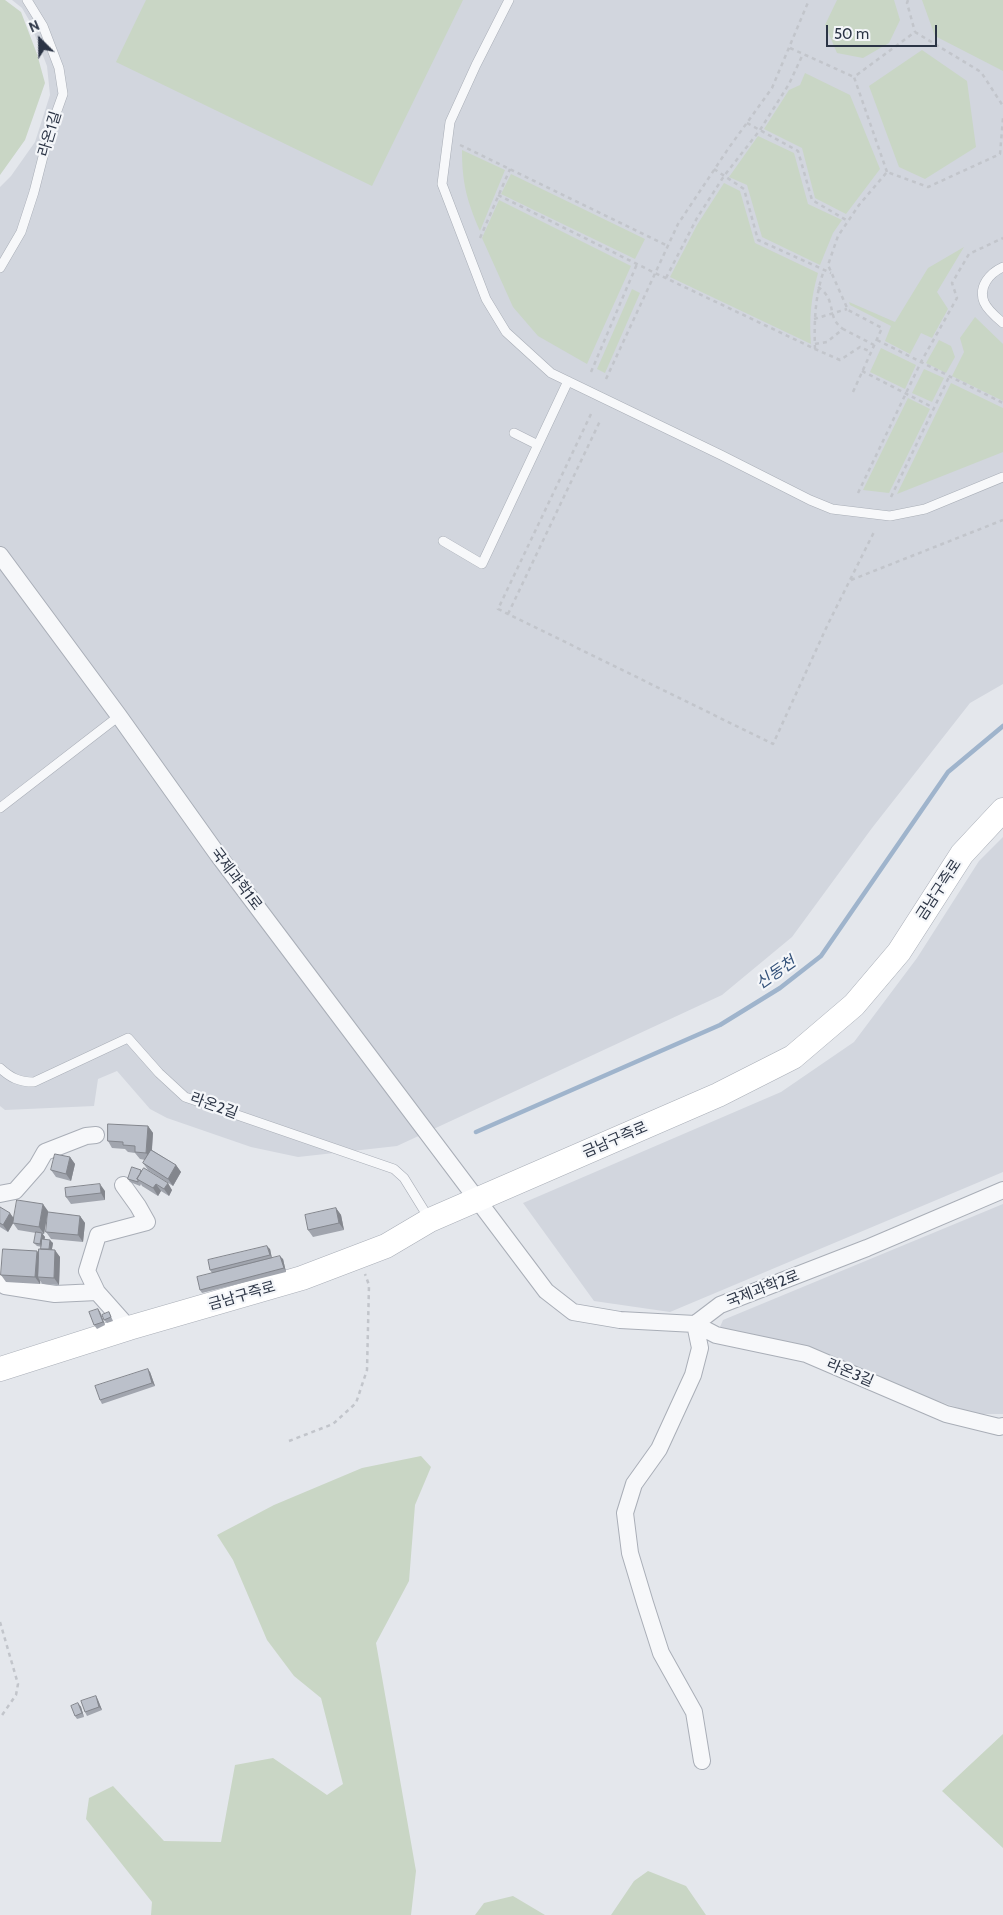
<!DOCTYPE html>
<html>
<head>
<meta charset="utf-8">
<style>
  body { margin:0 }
  #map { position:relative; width:1003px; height:1915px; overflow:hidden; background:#e4e7ec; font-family:Cabin,sans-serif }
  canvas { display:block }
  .north { position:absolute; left:15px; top:15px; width:50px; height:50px; -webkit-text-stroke:4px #f4f6f9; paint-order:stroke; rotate:337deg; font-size:14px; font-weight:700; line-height:20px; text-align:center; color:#2b3445 }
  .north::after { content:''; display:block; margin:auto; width:18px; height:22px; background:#2b3445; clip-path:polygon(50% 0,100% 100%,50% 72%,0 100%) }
  .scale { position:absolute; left:826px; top:25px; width:111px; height:22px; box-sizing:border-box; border:2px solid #2b3445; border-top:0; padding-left:6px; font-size:15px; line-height:18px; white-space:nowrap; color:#2b3445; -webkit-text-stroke:4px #f4f6f9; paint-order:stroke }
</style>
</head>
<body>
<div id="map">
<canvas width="1003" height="1915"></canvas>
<div class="north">N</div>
<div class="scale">50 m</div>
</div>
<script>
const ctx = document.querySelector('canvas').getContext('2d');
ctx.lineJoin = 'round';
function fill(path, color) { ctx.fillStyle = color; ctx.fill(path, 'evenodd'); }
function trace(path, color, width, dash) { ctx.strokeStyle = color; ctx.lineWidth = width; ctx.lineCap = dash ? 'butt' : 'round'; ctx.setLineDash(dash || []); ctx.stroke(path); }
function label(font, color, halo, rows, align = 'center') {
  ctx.font = font + ' Cabin,"Noto Sans KR",sans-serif'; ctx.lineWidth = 4.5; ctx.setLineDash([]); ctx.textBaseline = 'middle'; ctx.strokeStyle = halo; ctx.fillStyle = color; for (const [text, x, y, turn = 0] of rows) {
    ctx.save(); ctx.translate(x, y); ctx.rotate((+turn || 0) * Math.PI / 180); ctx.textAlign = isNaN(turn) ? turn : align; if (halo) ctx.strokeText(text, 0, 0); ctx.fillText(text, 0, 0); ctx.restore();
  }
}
fill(new Path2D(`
  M 12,0 L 1003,0 L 1003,684 L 970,703 L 872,828 L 792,937 L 722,995 L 397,1146 L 298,1157 L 251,1147 L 167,1118 L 150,1109 L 117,1071 L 98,1079 L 94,1106 L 5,1110 L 0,1106 L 0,187 L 11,176 L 35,142 L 50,95 L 47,66 L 29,20 L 22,8 Z
  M 1003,837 L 1003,1172 L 670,1312 L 594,1301 L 523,1203 L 781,1092 L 854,1042 L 917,958 L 979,861 Z
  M 1003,1204 L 1003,1414 L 976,1414 L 861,1375 L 724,1333 L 720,1327 L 723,1320 Z`), '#d2d6de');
fill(new Path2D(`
  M 0,0 L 5,0 L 21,12 L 37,54 L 45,83 L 25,140 L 0,175 Z
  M 146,0 L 463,0 L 372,186 L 116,62 Z
  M 837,0 L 894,0 L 900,20 L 889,43 L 863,58 L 837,53 L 825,25 Z
  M 922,0 L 1003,0 L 1003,71 L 935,36 Z
  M 922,50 L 967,81 L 976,147 L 925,179 L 899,167 L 869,86 Z
  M 805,73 L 850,95 L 880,169 L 846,214 L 815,198 L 802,148 L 764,129 L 789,90 L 800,85 Z
  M 758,136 L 794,153 L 808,204 L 842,220 L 833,233 L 820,265 L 762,237 L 747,185 L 729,177 Z
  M 462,150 L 505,170 L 480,231 C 467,201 462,183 462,150 Z
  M 511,174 L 645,239 L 635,259 L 501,194 Z
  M 724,183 L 740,191 L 755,243 L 818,273 C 811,298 809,318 811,344 L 670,277 L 697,225 Z
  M 499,200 L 631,266 L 587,364 L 538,336 L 513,307 L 482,238 Z
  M 964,247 L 937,292 L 948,309 L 932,338 L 921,333 L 910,354 L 885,341 L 891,326 L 850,305 L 849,302 L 895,322 L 928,268 Z
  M 632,289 L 640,293 L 605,373 L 597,369 Z
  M 975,317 L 1003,344 L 1003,401 L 952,376 L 964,352 L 960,338 Z
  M 939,340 L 951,346 L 955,357 L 946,373 L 926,363 Z
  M 881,348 L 916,365 L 905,389 L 870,372 Z
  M 924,369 L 944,378 L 932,402 L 912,393 Z
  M 951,383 L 1003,408 L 1003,452 L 897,494 Z
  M 908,398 L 930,409 L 889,493 L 863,490 Z
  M 421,1456 L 431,1467 L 415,1505 L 409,1581 L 376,1643 L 416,1871 L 411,1915 L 151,1915 L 152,1902 L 86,1819 L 89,1798 L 113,1786 L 164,1841 L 221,1842 L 235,1765 L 273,1758 L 327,1795 L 343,1784 L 321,1698 L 294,1676 L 267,1640 L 233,1560 L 217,1535 L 274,1505 L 362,1468 Z
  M 1003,1734 L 1003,1848 L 942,1791 Z
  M 648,1871 L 686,1886 L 706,1915 L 611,1915 L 634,1881 Z
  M 513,1896 L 545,1915 L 475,1915 L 484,1903 Z`), '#c9d6c5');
trace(new Path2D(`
  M 476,1132 L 720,1025 L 780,988 L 821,956 L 948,772 L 1003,726`), '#9fb4cc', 4.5);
const lane = new Path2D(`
  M 509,0 L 476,65 L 450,122 L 442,184 L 486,299 L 506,332 L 551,373 L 721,455 L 810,500 L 832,509 L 890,516 L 925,509 L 1003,477
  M 1003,267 C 990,273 978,286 984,302 C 987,309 997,318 1003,323
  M 0,268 L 21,232 L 34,192 L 49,133 L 63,94 L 59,68 L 43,26 L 27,0
  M 514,433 L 538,445
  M 443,541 L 482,564 L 568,381
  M 0,808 L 119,716
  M 0,1068 C 11,1078 19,1082 34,1082 L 128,1038 L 159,1073 L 185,1097 L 394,1169 L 404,1178 L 430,1220`);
const street = new Path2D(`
  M 0,555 L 119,716 L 218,855 L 546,1291 L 573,1312 L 620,1320 L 695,1324 L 720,1305 L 867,1248 L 1003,1190
  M 0,1194 L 15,1191 L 37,1166 L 45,1152 L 86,1136 L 96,1135
  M 0,1283 L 5,1286 L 55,1294 L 97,1292 L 129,1328
  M 97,1292 L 87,1271 L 98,1235 L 147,1222 L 138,1206 L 123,1185
  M 695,1324 L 700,1348 L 693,1375 L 659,1449 L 634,1484 L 625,1513 L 630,1553 L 645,1603 L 661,1653 L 694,1712 L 702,1761
  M 695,1324 L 716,1335 L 806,1354 L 946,1414 L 999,1427 L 1003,1426`);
const secondary = new Path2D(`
  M 0,1369 L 129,1328 L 302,1278 L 386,1246 L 430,1220 L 718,1095 L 793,1057 L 854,1005 L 899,952 L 962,854 L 1003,810`);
trace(lane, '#a9aeb7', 10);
trace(street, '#a9aeb7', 18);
trace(secondary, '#a9aeb7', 25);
trace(new Path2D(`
  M 908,0 L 907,3 L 915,32
  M 790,48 L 854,77
  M 747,123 L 798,151 L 812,200 L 848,221
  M 460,145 L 668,246
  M 714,169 L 744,189 L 758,240 L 831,273
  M 887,172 L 854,77 L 915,32 L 981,72 L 1003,106
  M 498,195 L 655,273 L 815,349 L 840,360 L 860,347 L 871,352
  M 480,238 L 510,169
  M 666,278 L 697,218 L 724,176 L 760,130 L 789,84 L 803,54
  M 818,287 C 821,289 825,292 827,296 C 834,307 829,319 843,329
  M 814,319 L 847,309
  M 877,340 L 1003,403
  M 815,344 L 827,342 L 843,329 L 874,345
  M 815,349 C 814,321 815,296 824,270
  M 862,371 L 934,408
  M 591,372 L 637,264
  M 606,379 L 678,224 L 728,149 L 772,88 L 809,0
  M 853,392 L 882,328 L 848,310 L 828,265 L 838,236 L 859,205 L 887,172 L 928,187 L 1000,154 L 1003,118
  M 591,414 L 498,609 L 773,744 L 828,624 L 875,530
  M 858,493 L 921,362 L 957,298 L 952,283 L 969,254 L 1003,238
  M 891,497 L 949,377
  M 851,580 L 1003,520
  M 508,614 L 601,419
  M 289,1441 L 333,1424 L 356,1403 L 367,1370 L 369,1285 L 365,1274
  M 0,1622 L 18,1684 L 16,1695 L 0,1718`), '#c2c5cb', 2.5, [4, 4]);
trace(lane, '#f7f8fa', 9);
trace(street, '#f7f8fa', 16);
trace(secondary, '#fff', 24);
fill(new Path2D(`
  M 148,1126 L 153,1133 L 152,1150 L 176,1165 L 181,1172 L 173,1186 L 148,1170 L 143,1163 L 145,1160 L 140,1159 L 135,1153 L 128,1152 L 125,1149 L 112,1148 L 108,1141 Z
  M 70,1157 L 75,1164 L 71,1181 L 56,1177 L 51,1170 Z
  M 141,1170 L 172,1190 L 169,1196 L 161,1191 L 158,1196 L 142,1186 L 141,1184 L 140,1186 L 130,1182 L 128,1179 Z
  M 105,1191 L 105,1200 L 71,1204 L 66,1197 Z
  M 0,1207 L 14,1218 L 48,1211 L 44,1234 L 42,1234 L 45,1237 L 44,1239 L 53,1243 L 52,1249 L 60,1257 L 59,1285 L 43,1284 L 40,1281 L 40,1284 L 6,1282 L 1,1275 L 39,1254 L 41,1249 L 42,1247 L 37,1246 L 34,1243 L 36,1233 L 18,1230 L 13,1223 L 8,1232 L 0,1227 Z
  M 336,1208 L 341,1215 L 344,1230 L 313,1237 L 308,1230 Z
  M 80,1216 L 85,1223 L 83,1242 L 51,1239 L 46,1232 Z
  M 270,1249 L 272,1258 L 283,1259 L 286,1272 L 202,1293 L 200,1290 L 212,1273 L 210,1270 Z
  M 98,1309 L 100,1312 L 105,1325 L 97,1329 L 94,1325 Z
  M 109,1312 L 113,1321 L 107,1323 L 104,1320 Z
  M 150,1372 L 155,1386 L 102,1404 L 100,1400 Z
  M 96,1696 L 98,1700 L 102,1710 L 87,1716 L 85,1712 Z
  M 78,1703 L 81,1707 L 84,1717 L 77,1719 L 75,1716 Z`), '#a1a5ae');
fill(new Path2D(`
  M 148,1126 L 153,1133 L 151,1160 L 146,1153 Z
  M 70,1157 L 75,1164 L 71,1181 L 66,1174 Z
  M 176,1165 L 181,1172 L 173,1186 L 168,1179 Z
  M 168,1183 L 172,1190 L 169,1196 L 164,1189 Z
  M 100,1184 L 105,1191 L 105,1200 L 101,1193 Z
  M 156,1184 L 161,1191 L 158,1196 L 153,1188 Z
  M 43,1204 L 48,1211 L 44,1234 L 39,1227 Z
  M 336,1208 L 341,1215 L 344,1230 L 339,1223 Z
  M 10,1213 L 15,1220 L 8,1232 L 3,1225 Z
  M 80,1216 L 85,1223 L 83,1242 L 78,1235 Z
  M 42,1233 L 45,1237 L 43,1247 L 40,1244 Z
  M 50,1240 L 53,1243 L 51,1254 L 49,1251 Z
  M 267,1246 L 270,1249 L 272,1259 L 270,1255 Z
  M 55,1250 L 60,1257 L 59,1285 L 54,1278 Z
  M 37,1251 L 42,1258 L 38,1277 L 40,1281 L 40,1284 L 35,1277 Z
  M 280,1256 L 283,1259 L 286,1272 L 284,1268 Z
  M 98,1309 L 100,1312 L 105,1325 L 103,1322 Z
  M 148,1369 L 150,1372 L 155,1386 L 152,1383 Z
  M 96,1696 L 98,1700 L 102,1710 L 99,1707 Z
  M 78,1703 L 81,1707 L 84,1717 L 82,1713 Z`), '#83868d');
const building = new Path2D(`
  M 108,1124 L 148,1126 L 146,1153 L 135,1152 L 135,1146 L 123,1145 L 123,1142 L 108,1141 Z
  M 151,1150 L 176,1165 L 168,1179 L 143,1163 Z
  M 55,1154 L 70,1157 L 66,1174 L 51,1170 Z
  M 132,1167 L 141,1170 L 140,1174 L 137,1179 L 138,1180 L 138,1182 L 128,1179 Z
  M 144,1168 L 168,1183 L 164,1189 L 156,1184 L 153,1188 L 137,1179 Z
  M 100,1184 L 101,1193 L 66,1197 L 65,1188 Z
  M 17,1200 L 43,1204 L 39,1227 L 13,1223 Z
  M 0,1207 L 10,1213 L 3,1225 L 0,1223 Z
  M 336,1208 L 339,1223 L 308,1230 L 305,1215 Z
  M 48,1212 L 80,1216 L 78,1235 L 46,1232 Z
  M 36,1232 L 42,1233 L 40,1244 L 34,1243 Z
  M 42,1239 L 50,1240 L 49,1249 L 41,1249 Z
  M 267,1246 L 270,1255 L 210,1270 L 208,1260 Z
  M 3,1249 L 37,1251 L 35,1277 L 1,1275 Z
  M 39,1249 L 55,1250 L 54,1278 L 38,1277 Z
  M 280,1256 L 284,1268 L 200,1290 L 197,1277 Z
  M 98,1309 L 103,1322 L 94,1325 L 89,1312 Z
  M 109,1312 L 111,1317 L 104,1320 L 102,1315 Z
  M 148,1369 L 152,1383 L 100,1400 L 95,1386 Z
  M 96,1696 L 99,1707 L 85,1712 L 81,1701 Z
  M 78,1703 L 82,1713 L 75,1716 L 71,1706 Z`);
fill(building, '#bbc0ca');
trace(building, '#83868d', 1);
label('15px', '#2b3445', '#f4f6f9', [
  ["라온1길",50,134,-73],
  ["국제과학1로",236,879,53],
  ["금남구즉로",939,890,-57],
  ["라온2길",214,1106,20],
  ["금남구즉로",615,1140,-23],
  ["국제과학2로",763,1289,-21],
  ["금남구즉로",242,1296,-16],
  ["라온3길",850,1373,23]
]);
label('italic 16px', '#34527a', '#f4f6f9', [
  ["신동천",776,973,-35]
]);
</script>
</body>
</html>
